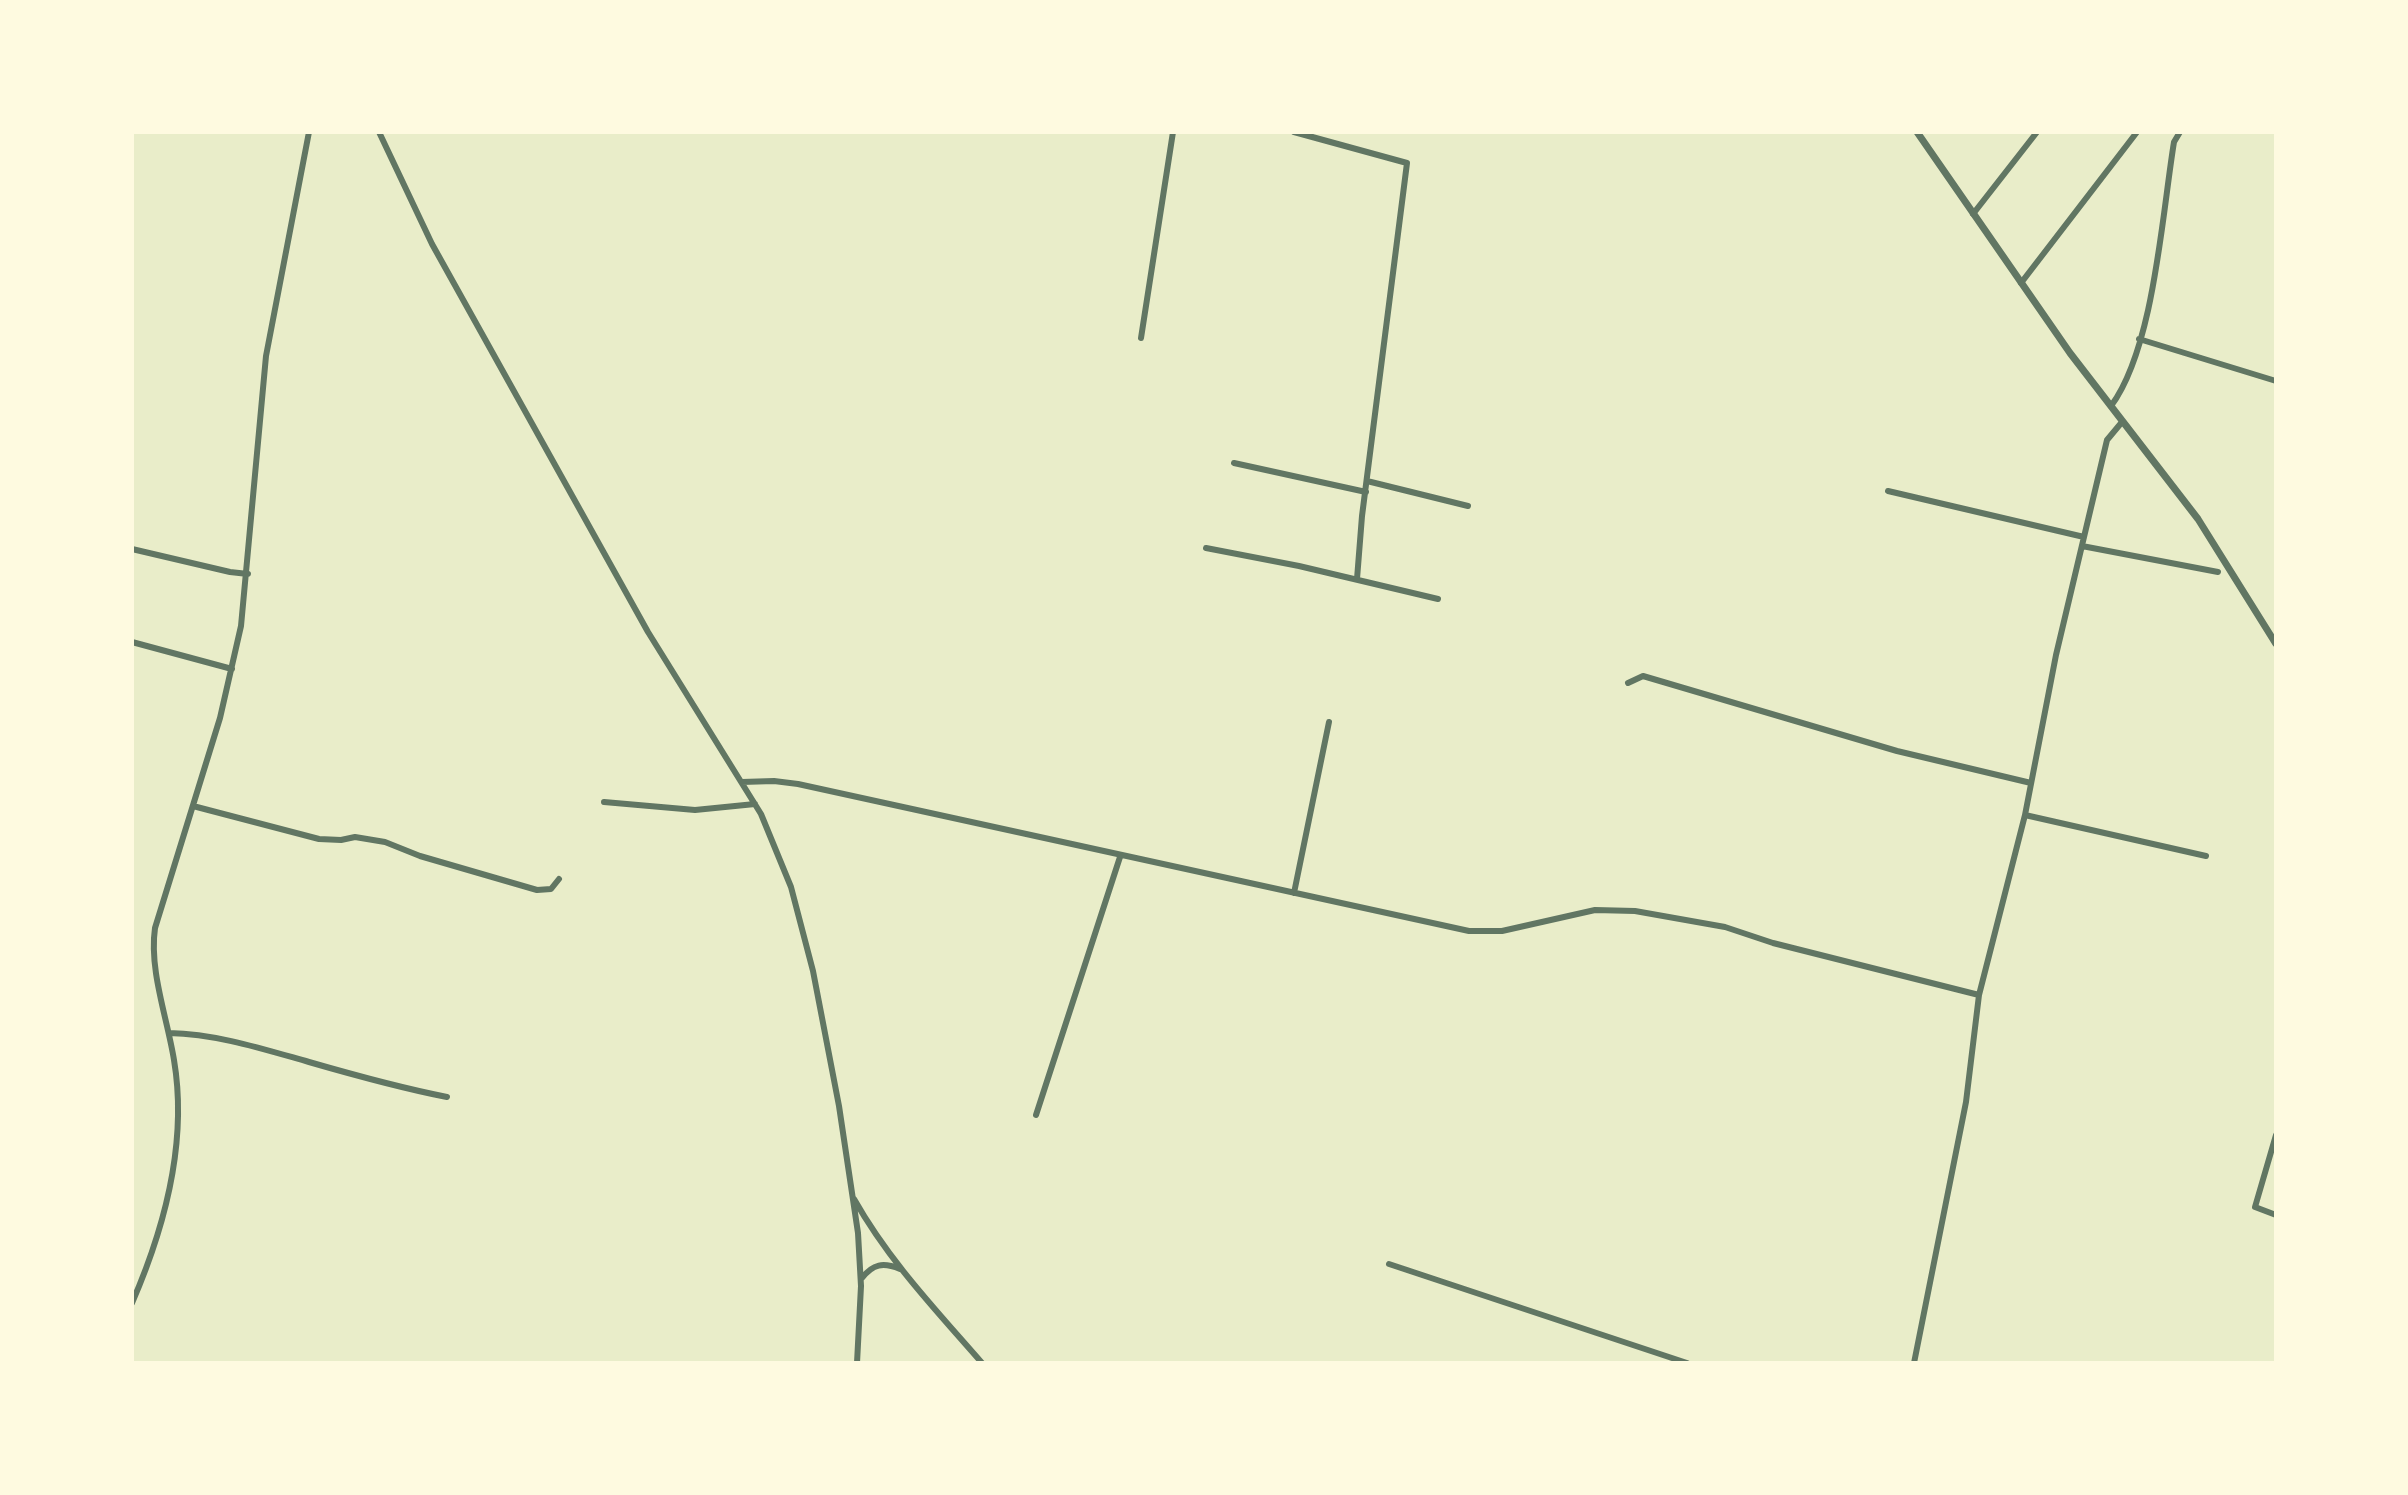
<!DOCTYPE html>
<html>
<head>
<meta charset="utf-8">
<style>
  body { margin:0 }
  #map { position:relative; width:2408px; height:1495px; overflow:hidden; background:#e9edc9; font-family:Merriweather,serif }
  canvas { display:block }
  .frame { position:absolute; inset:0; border:134px solid #fefae0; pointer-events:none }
</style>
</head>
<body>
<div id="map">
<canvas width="2408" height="1495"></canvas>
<div class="frame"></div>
</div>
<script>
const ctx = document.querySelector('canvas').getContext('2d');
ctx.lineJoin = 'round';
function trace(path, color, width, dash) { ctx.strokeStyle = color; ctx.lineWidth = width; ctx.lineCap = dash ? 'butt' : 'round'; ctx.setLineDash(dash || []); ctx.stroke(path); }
trace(new Path2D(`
  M 379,132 L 432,244 L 648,632 L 761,814 L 791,887 L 813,971 L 839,1106 L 858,1233 L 861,1286 L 857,1363
  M 1294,132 L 1407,163 L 1362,516 L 1357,579
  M 1973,214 L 2037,132
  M 2021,283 L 2137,132
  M 1141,338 L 1173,132
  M 2139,339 L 2276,381
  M 2111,406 C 2154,348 2162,215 2174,142 L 2180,132
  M 1234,463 L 1366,492
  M 1367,481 L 1468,506
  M 1888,491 L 2084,537
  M 2082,546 L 2218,572
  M 1206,548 L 1299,566 L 1438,599
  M 132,549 L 230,572 L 248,574
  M 132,642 L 232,669
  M 1628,683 L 1643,676 L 1897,751 L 2031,783
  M 742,782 L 774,781 L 798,784 L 1469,931 L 1502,931 L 1595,910 L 1635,911 L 1725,927 L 1773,943 L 1979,995
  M 604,802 L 695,810 L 755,804
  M 193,806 L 319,839 L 341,840 L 355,837 L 385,842 L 420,856 L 537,890 L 551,889 L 559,879
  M 2025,815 L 2206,856
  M 1294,893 L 1329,722
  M 169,1033 C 217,1034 263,1049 309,1062 C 354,1075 401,1088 447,1097
  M 1036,1115 L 1120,857
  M 2276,1135 L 2255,1207 L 2276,1215
  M 854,1199 C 889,1261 936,1310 982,1363
  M 1389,1264 L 1687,1363
  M 862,1278 C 873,1264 883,1262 900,1269
  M 132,1303 C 165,1227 188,1143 174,1060 C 167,1017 149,970 155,928 L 220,718 L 241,626 L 266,356 L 309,132
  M 1914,1363 L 1966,1102 L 1979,995 L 2025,815 L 2056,655 L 2107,440 L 2122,422`), '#617663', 6);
trace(new Path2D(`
  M 1917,132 L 2070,353 L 2198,519 L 2276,644`), '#617663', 7);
</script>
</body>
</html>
